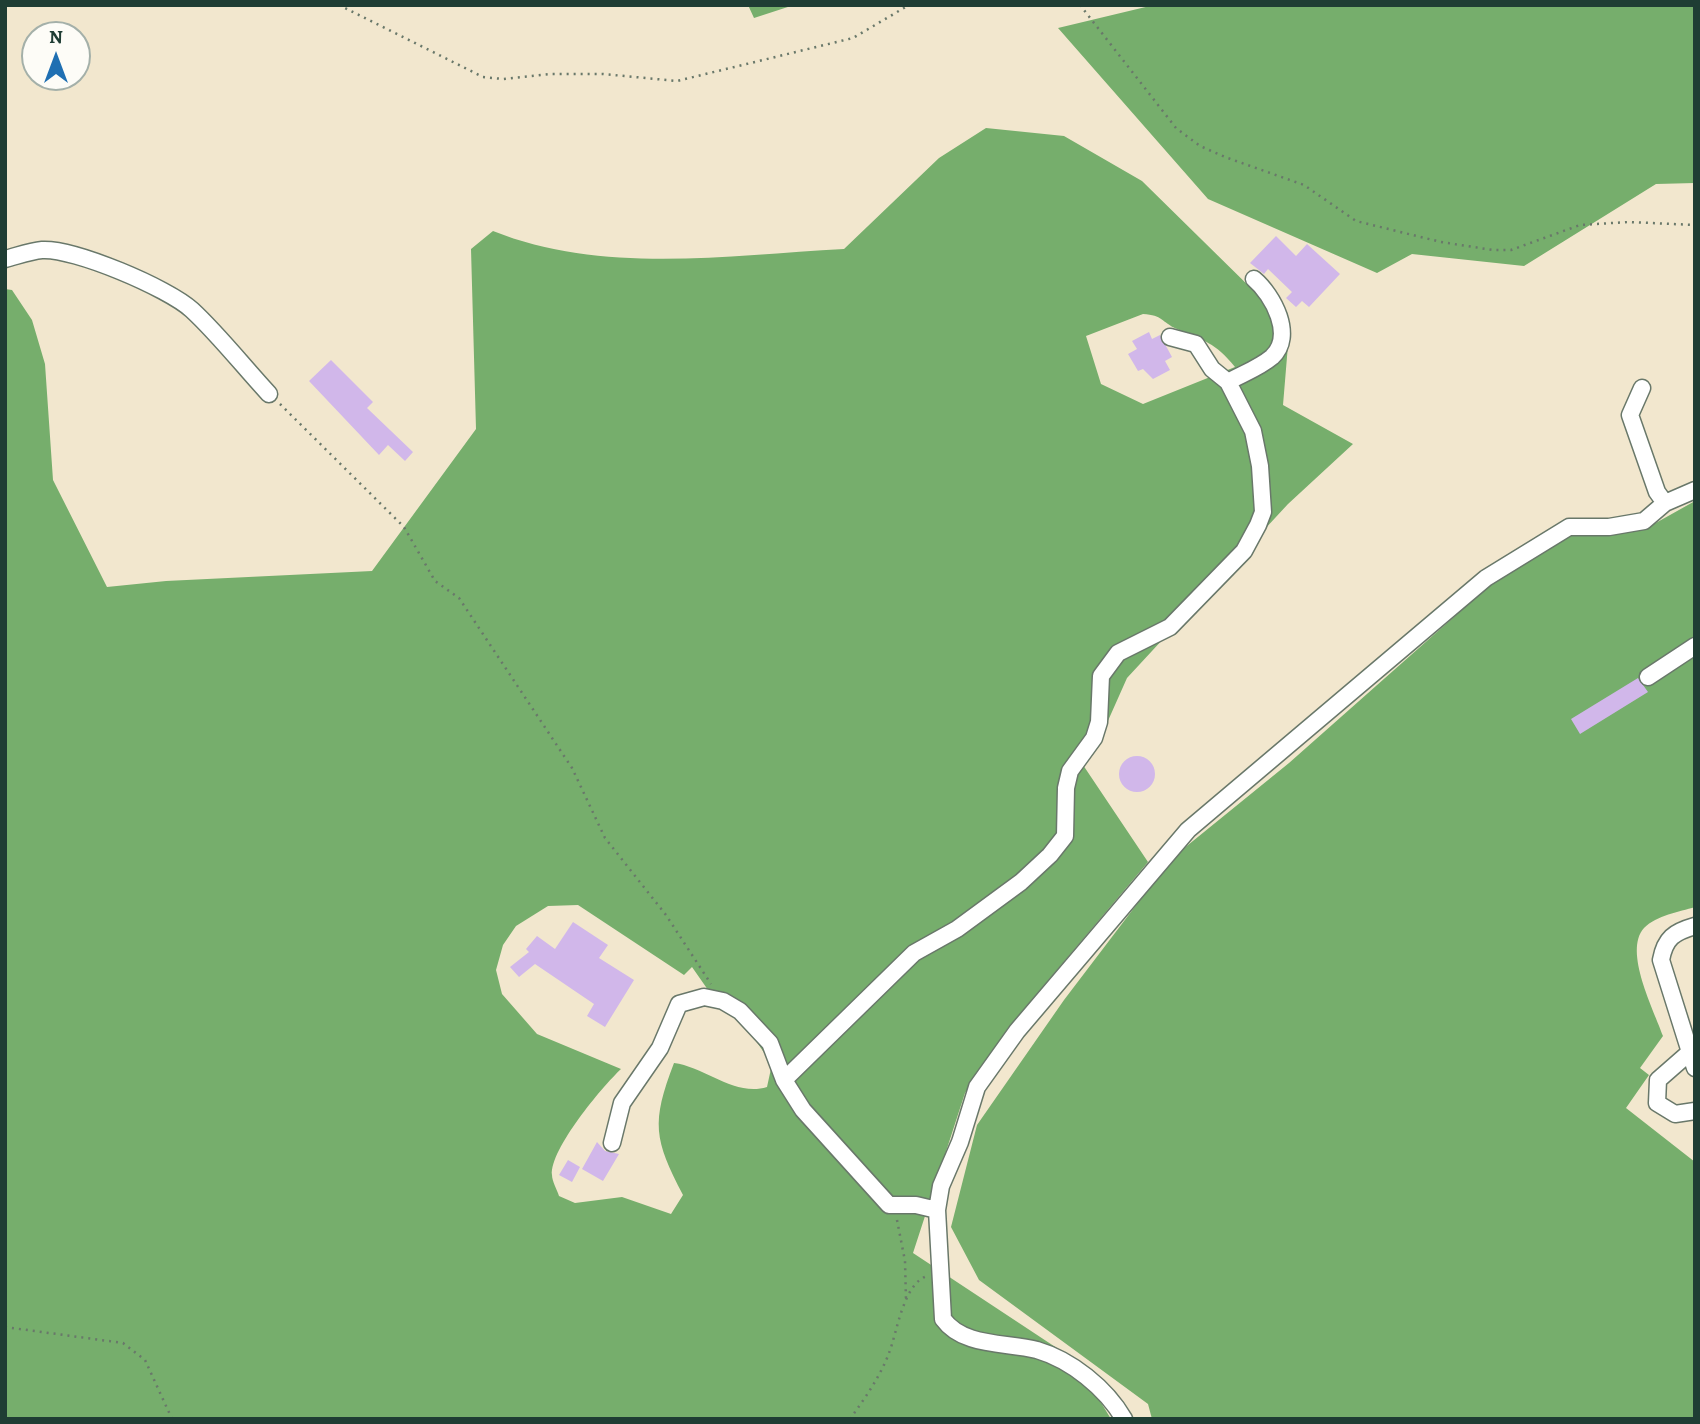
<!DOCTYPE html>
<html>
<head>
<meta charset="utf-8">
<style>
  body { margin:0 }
  #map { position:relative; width:1700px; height:1424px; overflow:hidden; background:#f2e7ce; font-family:Alegreya,serif }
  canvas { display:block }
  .frame { position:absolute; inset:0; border:7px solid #1f3d34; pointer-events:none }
  .north { position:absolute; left:21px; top:21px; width:70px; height:70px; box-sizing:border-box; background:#fdfcf7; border:2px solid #a4b0a9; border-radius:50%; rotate:0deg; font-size:19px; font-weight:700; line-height:28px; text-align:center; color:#1f3d34 }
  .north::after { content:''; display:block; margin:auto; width:24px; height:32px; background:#1f6fb2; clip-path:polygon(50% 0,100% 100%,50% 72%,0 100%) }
</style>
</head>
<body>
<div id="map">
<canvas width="1700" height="1424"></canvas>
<div class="frame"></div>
<div class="north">N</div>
</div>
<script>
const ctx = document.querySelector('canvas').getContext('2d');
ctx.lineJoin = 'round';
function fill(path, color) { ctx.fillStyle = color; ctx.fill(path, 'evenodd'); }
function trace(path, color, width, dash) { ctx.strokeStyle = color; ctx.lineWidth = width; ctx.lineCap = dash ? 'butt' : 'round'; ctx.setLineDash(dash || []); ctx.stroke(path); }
fill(new Path2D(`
  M 748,5 L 794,5 L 754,18 Z
  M 1154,5 L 1695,5 L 1695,183 L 1656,184 L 1524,266 L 1412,254 L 1377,273 L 1208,199 L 1058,28 Z
  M 986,128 L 1064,136 L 1142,181 L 1260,297 L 1286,327 L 1288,345 L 1283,405 L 1353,444 L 1288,504 L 1127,678 L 1107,723 L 1083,765 L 1148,862 L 1008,1028 L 965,1093 L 913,1253 L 1075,1360 L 1111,1419 L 5,1419 L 5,289 L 12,290 L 32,320 L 45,364 L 53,480 L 107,587 L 166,581 L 372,571 L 476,429 L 471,249 L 493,231 C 603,275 729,255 844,249 L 939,158 ZM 1143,314 C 1163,315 1161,322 1177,329 C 1204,341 1215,342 1235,367 L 1143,404 L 1101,384 L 1086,336 ZM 578,905 L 684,975 L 692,967 L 722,1010 L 742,1021 L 772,1064 L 767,1087 C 735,1097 705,1067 674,1063 C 651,1123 654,1139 683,1195 L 671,1214 L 622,1197 L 575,1203 L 559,1196 C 557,1190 552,1181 552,1175 C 550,1149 602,1087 621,1069 L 537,1034 L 502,994 L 496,970 L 503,945 L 516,926 L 548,906 Z
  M 1695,501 L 1695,907 C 1679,912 1657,915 1644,928 C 1623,951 1654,1010 1663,1036 L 1640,1068 L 1649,1075 L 1626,1108 L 1695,1162 L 1695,1419 L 1152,1419 L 1148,1404 L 979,1280 L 951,1227 L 977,1125 L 1064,1000 L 1172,858 L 1289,763 L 1507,570 L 1570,535 L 1645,529 Z`), '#76ae6c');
fill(new Path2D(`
  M 1276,236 L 1296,256 L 1307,244 L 1340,274 L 1309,307 L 1302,301 L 1296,307 L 1286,298 L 1292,292 L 1268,269 L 1264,274 L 1250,263 Z
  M 1149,332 L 1152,339 L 1160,335 L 1172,357 L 1165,361 L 1170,370 L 1153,379 L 1143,369 L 1138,371 L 1128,354 L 1137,349 L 1132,341 Z
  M 331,360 L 373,402 L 367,408 L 413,452 L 405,461 L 388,445 L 379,455 L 309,381 Z
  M 1638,678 L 1648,692 L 1580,734 L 1571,719 Z
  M1119 774a18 18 0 1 1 36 0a18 18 0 1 1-36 0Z
  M 573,922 L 608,945 L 599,958 L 634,980 L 605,1027 L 587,1016 L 594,1004 L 535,964 L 519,977 L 510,967 L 529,952 L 526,949 L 537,936 L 555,949 Z
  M 597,1142 L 605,1151 L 619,1154 L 603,1181 L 582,1169 Z
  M 568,1160 L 580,1167 L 572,1182 L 559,1175 Z`), '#d1b7ea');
const minor = new Path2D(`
  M 5,259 C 17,256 30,251 42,250 C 74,248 168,288 192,310 C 219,335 243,366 269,394
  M 1228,382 C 1242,374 1259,368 1272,357 C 1295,336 1273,295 1254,279
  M 1642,388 L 1630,415 L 1657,492 L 1665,503
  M 1648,677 L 1695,646
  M 1695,926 C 1674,932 1665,938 1661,960 L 1695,1068
  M 1690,1052 L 1658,1080 L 1657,1103 L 1675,1114 L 1695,1111
  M 784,1080 L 914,953 L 957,929 L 1021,882 L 1050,855 L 1065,836 L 1066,788 L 1070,771 L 1094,738 L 1099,722 L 1101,676 L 1118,653 L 1170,627 L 1244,551 L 1258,525 L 1263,512 L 1260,466 L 1253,431 L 1228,382 L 1212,369 L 1196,344 L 1170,337
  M 612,1143 L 622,1103 L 660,1048 L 679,1004 L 704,997 L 723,1001 L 740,1011 L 770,1043 L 784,1080 L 803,1110 L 889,1205 L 916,1205 L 937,1210
  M 1124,1419 C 1106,1388 1071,1360 1037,1350 C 1006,1342 963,1347 943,1319 L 937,1210 L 941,1186 L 960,1142 L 977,1087 L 1017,1031 L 1188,830 L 1486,578 L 1569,527 L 1609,527 L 1644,521 L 1665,503 L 1695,490`);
trace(minor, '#69786a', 19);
trace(new Path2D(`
  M 339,5 L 483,77 L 503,79 L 551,74 L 603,74 L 677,81 L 853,38 L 909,5
  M 1080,5 L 1176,128 L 1200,146 L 1225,157 L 1304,185 L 1356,221 L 1441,242 L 1493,250 L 1511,250 L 1580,225 L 1629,222 L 1695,225
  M 280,404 L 404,527 L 435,581 L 459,598 L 572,768 L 605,838 L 666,915 L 711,984
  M 897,1220 L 905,1261 L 906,1300
  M 5,1327 L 123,1343 L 145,1360 L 172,1419
  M 850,1419 C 865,1398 880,1377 889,1353 C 897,1333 903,1284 927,1276`), '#69786a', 2.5, [2, 5]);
trace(minor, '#fff', 16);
</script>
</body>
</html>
